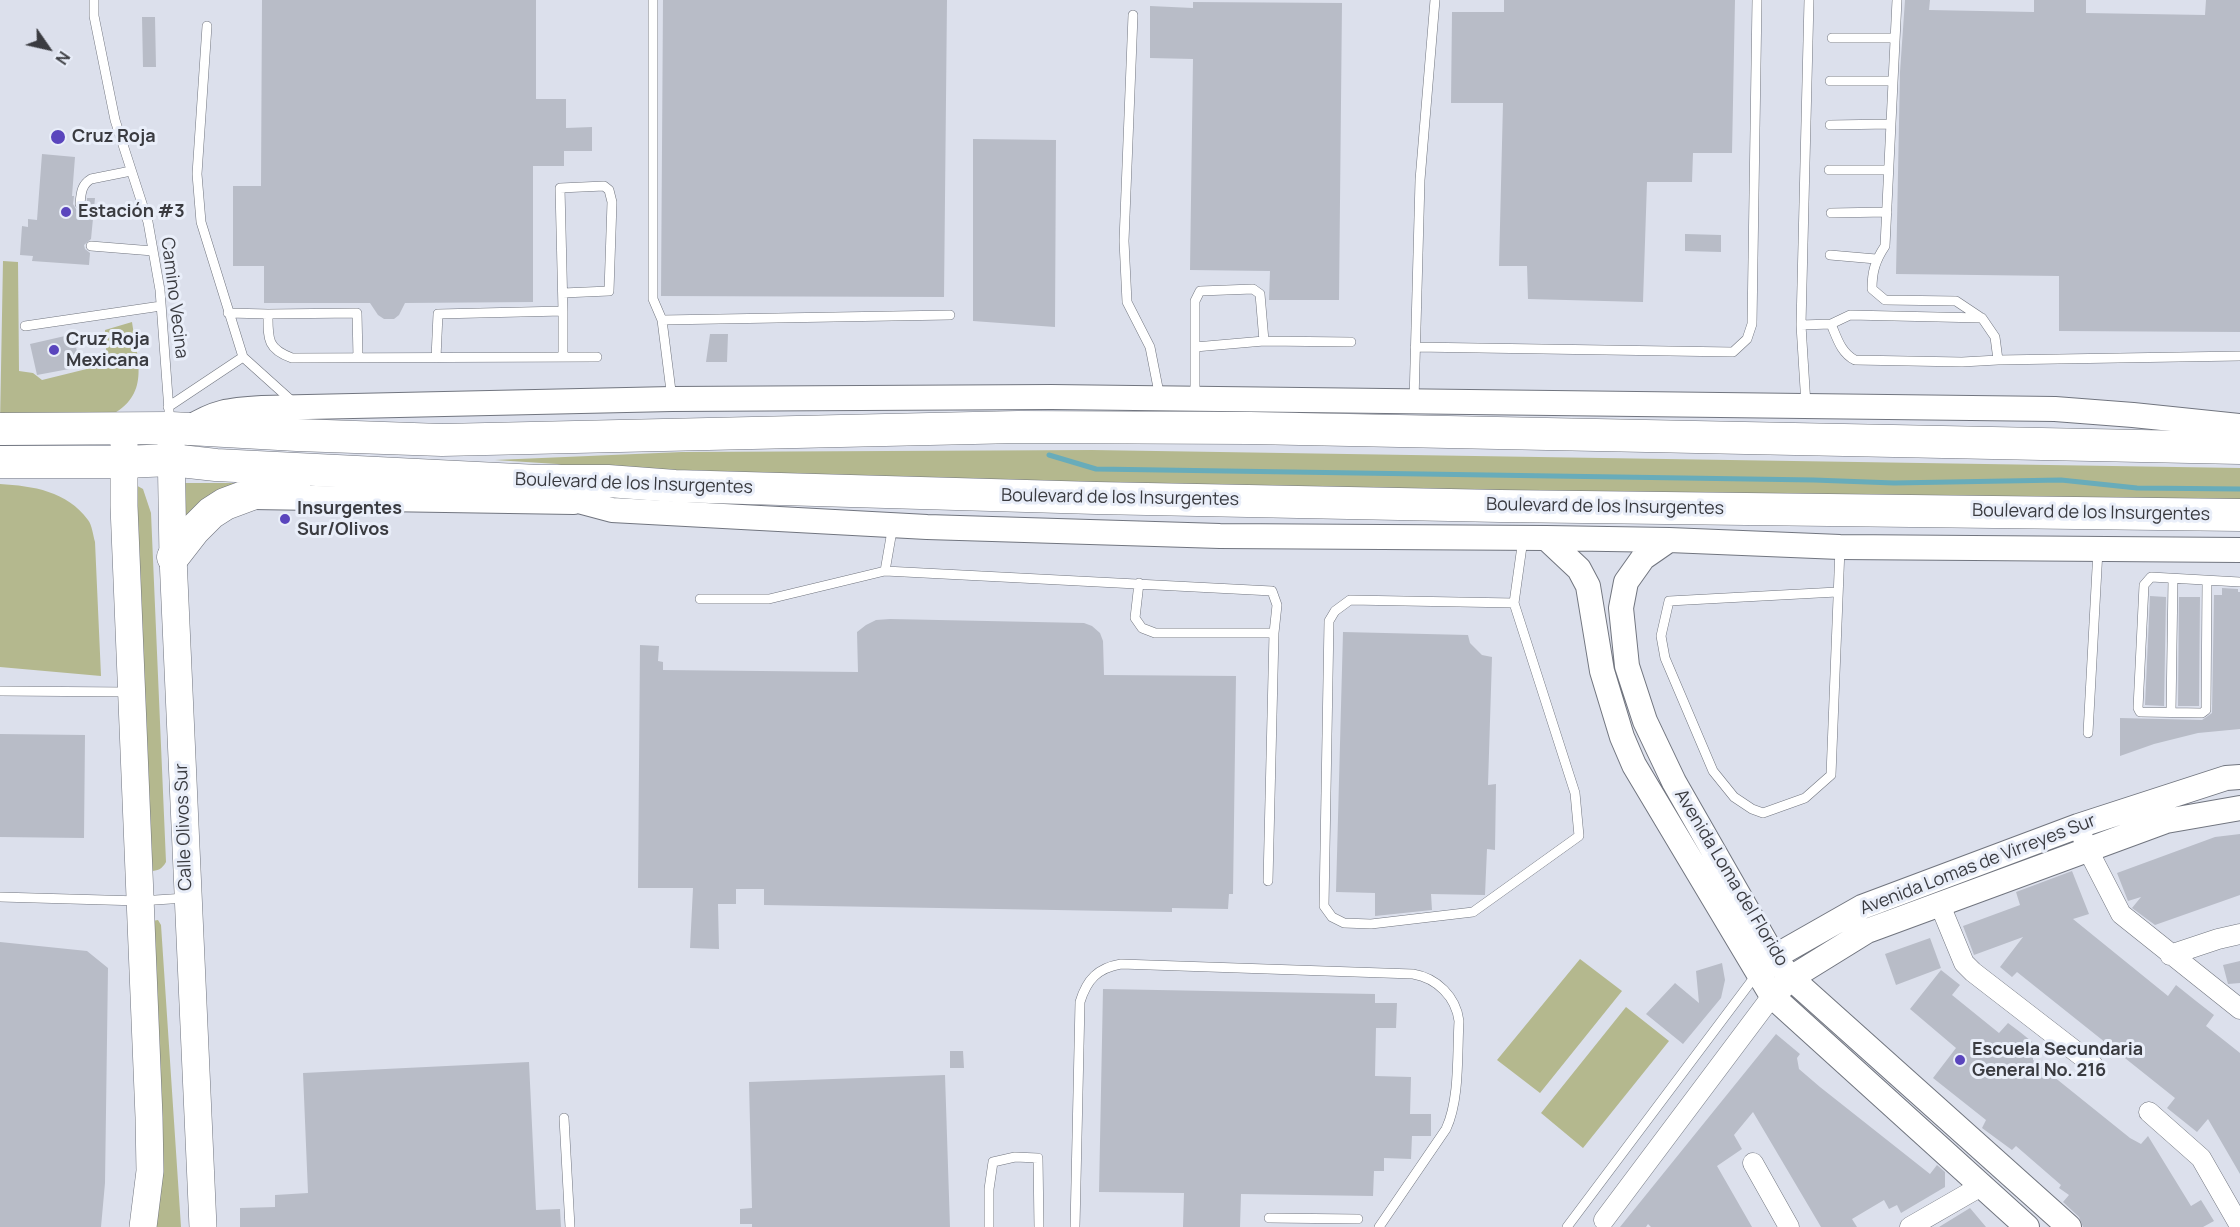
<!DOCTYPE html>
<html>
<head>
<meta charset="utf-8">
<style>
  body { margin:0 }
  #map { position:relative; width:2240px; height:1227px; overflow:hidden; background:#dce0ec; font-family:Manrope,sans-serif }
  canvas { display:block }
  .north { position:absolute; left:18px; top:18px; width:60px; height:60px; -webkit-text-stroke:4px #e9eef9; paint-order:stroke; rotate:124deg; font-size:16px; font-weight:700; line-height:24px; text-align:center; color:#3a3b40 }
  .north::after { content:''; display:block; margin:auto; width:21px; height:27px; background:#3a3b40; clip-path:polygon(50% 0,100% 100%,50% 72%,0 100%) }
</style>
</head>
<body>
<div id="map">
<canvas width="2240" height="1227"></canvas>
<div class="north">N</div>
</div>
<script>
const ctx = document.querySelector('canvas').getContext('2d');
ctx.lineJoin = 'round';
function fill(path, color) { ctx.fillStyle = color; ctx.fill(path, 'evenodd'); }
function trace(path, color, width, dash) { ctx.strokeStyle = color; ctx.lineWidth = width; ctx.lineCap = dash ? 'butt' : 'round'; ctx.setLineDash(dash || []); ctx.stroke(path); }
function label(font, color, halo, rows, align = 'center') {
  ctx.font = font + ' Manrope,sans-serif'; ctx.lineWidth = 6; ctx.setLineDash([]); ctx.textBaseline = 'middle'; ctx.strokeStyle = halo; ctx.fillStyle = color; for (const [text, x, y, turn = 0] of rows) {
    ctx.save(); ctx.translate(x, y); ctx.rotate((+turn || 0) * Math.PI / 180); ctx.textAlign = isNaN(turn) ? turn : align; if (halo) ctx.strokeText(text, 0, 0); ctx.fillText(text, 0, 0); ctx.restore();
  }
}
fill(new Path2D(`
  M 3,261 L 18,262 L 19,371 L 33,373 L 42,380 L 107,364 L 105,330 L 132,322 C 137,358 151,393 113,414 L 0,424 Z
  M 1092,450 L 2240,468 L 2240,506 L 817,477 L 694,470 L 586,471 L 557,464 L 495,460 L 682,452 Z
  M 132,483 L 143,489 L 151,513 L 166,862 C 162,869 158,871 150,871 Z
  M 179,483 L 251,483 L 180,529 Z
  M 0,484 C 33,486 67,491 88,520 C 92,525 93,535 95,542 L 101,676 L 0,667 Z
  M 158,920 L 161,925 L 181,1227 L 155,1227 L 152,921 Z
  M 1580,959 L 1622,991 L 1540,1093 L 1497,1060 Z
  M 1626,1007 L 1669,1041 L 1583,1148 L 1541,1113 Z`), '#b4b88e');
trace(new Path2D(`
  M 1049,455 L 1096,469 L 1814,480 L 1894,483 L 2061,480 L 2137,488 L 2240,489`), '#68acba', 5);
fill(new Path2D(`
  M 262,0 L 536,0 L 536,99 L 566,99 L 566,128 L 592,127 L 592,151 L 564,151 L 564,166 L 533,166 L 533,302 L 405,303 L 399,315 L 394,319 L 384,319 L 378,315 L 370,303 L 264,303 L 264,266 L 233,266 L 233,186 L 261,186 Z
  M 663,0 L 947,0 L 944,297 L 661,296 Z
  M 1504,0 L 1735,0 L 1732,153 L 1693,153 L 1692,182 L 1647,182 L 1643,302 L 1528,299 L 1527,266 L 1499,266 L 1503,103 L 1451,103 L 1452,12 L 1504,12 Z
  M 1905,0 L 1930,0 L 1929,10 L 2034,12 L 2034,0 L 2086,0 L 2086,13 L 2205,15 L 2206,0 L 2240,0 L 2240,332 L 2059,331 L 2059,276 L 1896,274 L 1900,72 Z
  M 1193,2 L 1342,3 L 1339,300 L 1269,300 L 1270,271 L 1190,270 L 1193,59 L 1150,58 L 1150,6 L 1193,8 Z
  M 142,17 L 155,17 L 156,67 L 143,67 Z
  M 973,139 L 1056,140 L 1055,327 L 973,321 Z
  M 42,154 L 75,157 L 72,196 L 74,196 L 73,204 L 76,209 L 83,210 L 87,205 L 87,198 L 95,198 L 91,239 L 84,245 L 85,249 L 90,253 L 89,265 L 32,261 L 33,256 L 20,255 L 22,226 L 28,227 L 28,219 L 37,220 Z
  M 1685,234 L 1721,235 L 1721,252 L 1685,251 Z
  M 710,334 L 728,334 L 727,362 L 706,362 Z
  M 65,336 L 66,343 L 75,342 L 78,356 L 67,358 L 69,369 L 37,375 L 30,344 Z
  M 2222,588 L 2238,589 L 2238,592 L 2240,592 L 2240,729 L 2198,733 L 2154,744 L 2120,756 L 2120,718 L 2202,720 L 2212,713 L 2214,597 L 2214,595 L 2222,595 Z
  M 2150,596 L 2166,597 L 2164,706 L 2145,705 Z
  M 2179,597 L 2200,597 L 2199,706 L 2178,706 Z
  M 890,619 L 1084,623 L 1092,626 L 1100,633 L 1103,641 L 1104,675 L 1236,676 L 1233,894 L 1229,894 L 1228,909 L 1172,908 L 1172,912 L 764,905 L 764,889 L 736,889 L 736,904 L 718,904 L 719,949 L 690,948 L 693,888 L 638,888 L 640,645 L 659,646 L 658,661 L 663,662 L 663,670 L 858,672 L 857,632 L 866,625 L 876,620 Z
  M 1343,632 L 1468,635 L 1470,643 L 1482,655 L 1492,657 L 1488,785 L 1496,784 L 1495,850 L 1487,849 L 1485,895 L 1431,894 L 1432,910 L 1375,916 L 1375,893 L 1336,892 Z
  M 0,734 L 85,735 L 84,838 L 0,837 Z
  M 2240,834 L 2240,895 L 2155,925 L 2132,908 L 2141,897 L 2128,901 L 2117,873 L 2215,837 Z
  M 2072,871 L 2089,914 L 2073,919 L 2168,996 L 2176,985 L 2196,1001 L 2214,1015 L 2206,1026 L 2240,1053 L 2240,1174 L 2208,1119 L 2197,1132 L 2167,1108 L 2175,1098 L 2017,972 L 2012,977 L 2000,967 L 2023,937 L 1974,955 L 1963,926 L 2020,905 L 2016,892 Z
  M 1930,938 L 1941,968 L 1896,985 L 1885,954 Z
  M 0,942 L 87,951 L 108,968 L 105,1183 L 101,1227 L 0,1227 Z
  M 2240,961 L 2240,983 L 2228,984 L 2223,965 Z
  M 1722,963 L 1725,980 L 1721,998 L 1683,1044 L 1646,1014 L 1675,983 L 1699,1003 L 1696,971 Z
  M 1941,970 L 1960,985 L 1952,995 L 1999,1033 L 2008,1023 L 2020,1032 L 2036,1045 L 2033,1049 L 2033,1060 L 2130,1138 L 2141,1144 L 2148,1136 L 2191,1206 L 2201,1200 L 2214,1221 L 2203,1227 L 2083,1227 L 2079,1217 L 2063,1202 L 2069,1195 L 2059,1188 L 2061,1185 L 2016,1146 L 2012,1150 L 1982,1128 L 1986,1120 L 1933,1078 L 1956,1048 L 1910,1009 Z
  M 1103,989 L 1375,994 L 1375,1003 L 1397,1003 L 1396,1028 L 1376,1028 L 1375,1076 L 1411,1077 L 1410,1114 L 1431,1114 L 1431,1136 L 1412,1136 L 1411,1159 L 1384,1158 L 1384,1171 L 1374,1171 L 1373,1196 L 1241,1194 L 1240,1227 L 1183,1227 L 1184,1193 L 1099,1192 Z
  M 1776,1034 L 1800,1054 L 1797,1058 L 1799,1069 L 1820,1087 L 1930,1174 L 1937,1165 L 1945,1172 L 1945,1187 L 1901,1213 L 1897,1205 L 1889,1209 L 1884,1200 L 1852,1219 L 1857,1227 L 1821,1227 L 1753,1112 L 1734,1135 L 1742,1149 L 1717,1166 L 1752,1227 L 1651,1227 L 1648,1224 L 1646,1227 L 1620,1227 Z
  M 950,1051 L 963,1051 L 964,1068 L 950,1068 Z
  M 529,1062 L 536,1210 L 560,1209 L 561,1227 L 240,1227 L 240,1208 L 275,1207 L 275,1195 L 308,1193 L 303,1073 Z
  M 945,1075 L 950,1227 L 752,1227 L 752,1224 L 740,1224 L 740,1209 L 752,1208 L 749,1082 Z
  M 1970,1208 L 1986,1227 L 1939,1227 Z`), '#b8bcc7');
const service = new Path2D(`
  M 94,0 L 94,16 L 115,120 L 148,222 L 160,290 L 170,424
  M 653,0 L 653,299 L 662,320 L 672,399
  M 1897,0 L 1885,246 C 1875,261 1872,272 1872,289 L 1885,300 L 1956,301 L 1980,317
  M 1133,15 L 1124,241 L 1127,302 L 1150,347 L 1160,398
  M 207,26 L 197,174 L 201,222 L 243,357 L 293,402
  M 1832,38 L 1894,38
  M 1830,81 L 1892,81
  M 1830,125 L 1890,124
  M 1829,170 L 1888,170
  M 80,204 C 81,194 81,185 91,179 L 131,171
  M 1831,213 L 1887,212
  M 91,246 L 153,251
  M 1830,255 L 1876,259
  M 228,313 L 268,314 C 268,339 267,349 292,358 L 597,357
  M 268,314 L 357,313 L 358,358
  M 662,320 L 950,315
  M 1801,325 L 1831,324 L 1850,315 L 1982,318 L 1995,337 L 1998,360 L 1962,362 L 1855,360 C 1841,353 1837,338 1831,324
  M 25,326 L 161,306
  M 1195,347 L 1264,341
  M 1415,347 L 1733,352 L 1747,339 L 1752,324 L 1757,0
  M 563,357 L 563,311
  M 436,358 L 438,314 L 563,311 L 560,188 L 604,186 L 609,190 L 612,202 L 609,291 L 563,293
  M 1998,360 L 2240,356
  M 1195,398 L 1195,301 L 1200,291 L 1253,289 L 1260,294 L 1264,341 L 1351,342
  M 1414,401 L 1420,180 L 1435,0
  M 1806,405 L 1801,325 L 1809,0
  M 168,407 L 243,357
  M 885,571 L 1272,591 L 1277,605 L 1274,633 L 1268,881
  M 2207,582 L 2206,710 L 2202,713 L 2140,712 L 2138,708 L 2144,585 L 2151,577 L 2240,582
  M 1139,583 L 1135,618 L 1142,628 L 1155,633 L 1274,633
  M 1837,592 L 1669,601 L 1661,636 L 1665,658 L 1713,771 L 1734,797 L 1752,809 L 1763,813 L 1805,798 L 1831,775 L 1840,548
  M 700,599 L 769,599 L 885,571 L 893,525
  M 1514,603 L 1350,600 L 1335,611 L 1329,621 L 1324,906 L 1332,917 L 1344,923 L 1371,924 L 1473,912 L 1579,836 L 1575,793 L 1514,603 L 1523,539
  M 0,691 L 129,692
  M 2171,712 L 2173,579
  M 2088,733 L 2098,550
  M 0,897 L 140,901 L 186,898
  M 564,1118 L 570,1227
  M 1269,1218 L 1358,1219
  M 989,1227 L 989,1189 L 993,1162 L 1015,1157 L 1038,1158 L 1039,1227
  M 1075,1227 L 1080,1002 C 1087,979 1098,968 1121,964 L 1413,974 C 1437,978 1456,997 1459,1021 C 1457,1054 1460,1099 1446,1129 L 1379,1227
  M 1567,1227 L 1756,975`);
const minor = new Path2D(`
  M 2078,826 L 2088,850 L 2121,914 L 2240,1009
  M 1940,905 L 1964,963 L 1973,972 L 2092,1064
  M 2170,955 L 2218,939 L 2240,934
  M 2149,1112 L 2201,1158 L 2240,1226
  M 1753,1163 L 1789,1227
  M 1604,1220 L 1772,996
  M 1910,1227 L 1983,1185`);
const tertiary = new Path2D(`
  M 187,429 C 216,411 229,410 262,408 L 672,399 L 1051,397 L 2055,409 L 2133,415 L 2240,426
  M 542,483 L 582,502 L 612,510 L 927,527 L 1220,536 L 1546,538 L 1669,540 L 1840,547 L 2240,550
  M 252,497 L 574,502
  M 1546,538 L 1579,569 L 1588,586 L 1602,671 L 1622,737 L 1634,765 L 1772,996 L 2027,1227
  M 1669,540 L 1643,558 L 1626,582 L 1621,608 L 1627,666 L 1645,721 L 1674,782 L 1774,957 L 1791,978 L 2069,1227
  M 1763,968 L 1774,957 L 1862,907 L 2078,826 L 2226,778 L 2240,777
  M 1781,988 L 1791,978 L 1867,931 L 2166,821 L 2240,808`);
const secondary = new Path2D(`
  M 124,428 L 124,506 L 149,1117 L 150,1171 L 143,1227
  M 171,440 L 173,557 L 203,1227`);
const trunk = new Path2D(`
  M 0,429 L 171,428 L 297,435 L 442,440 L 1018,427 L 1250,428 L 2240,448
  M 0,462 L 124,462 L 171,460 L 216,465 L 538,481 L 608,481 L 675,486 L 1096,498 L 1500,506 L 2240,515
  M 173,557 L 194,530 L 211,513 L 225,504 L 268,488 L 304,471`);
trace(service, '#71757f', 10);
trace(minor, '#71757f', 21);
trace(tertiary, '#71757f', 26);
trace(secondary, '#71757f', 28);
trace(trunk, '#71757f', 33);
trace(service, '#fff', 9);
trace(minor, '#fff', 20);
trace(tertiary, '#fff', 24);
trace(secondary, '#fff', 27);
trace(trunk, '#fff', 32);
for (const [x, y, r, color] of [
  [58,137,8,"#5a45bd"],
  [66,212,6,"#5a45bd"],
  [54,350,6,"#5a45bd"],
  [285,519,6,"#5a45bd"],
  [1960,1060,6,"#5a45bd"]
]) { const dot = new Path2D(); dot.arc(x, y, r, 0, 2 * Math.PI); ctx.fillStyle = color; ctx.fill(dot); trace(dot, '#e9eef9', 2); }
label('bold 18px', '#3a3b40', '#e9eef9', [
  ["Cruz Roja",72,137],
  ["Estación #3",78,212],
  ["Cruz Roja",66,340],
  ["Mexicana",66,361],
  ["Insurgentes",297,509],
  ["Sur/Olivos",297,530],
  ["Escuela Secundaria",1972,1050],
  ["General No. 216",1972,1071]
], 'left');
label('18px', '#3a3b40', '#e9eef9', [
  ["Camino Vecina",174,298,83],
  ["Boulevard de los Insurgentes",634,484,2],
  ["Boulevard de los Insurgentes",1120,498,1],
  ["Boulevard de los Insurgentes",1605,507,1],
  ["Boulevard de los Insurgentes",2091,513,1],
  ["Calle Olivos Sur",184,827,-92],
  ["Avenida Lomas de Virreyes Sur",1978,865,-21],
  ["Avenida Loma del Florido",1731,878,59]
]);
</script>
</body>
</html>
